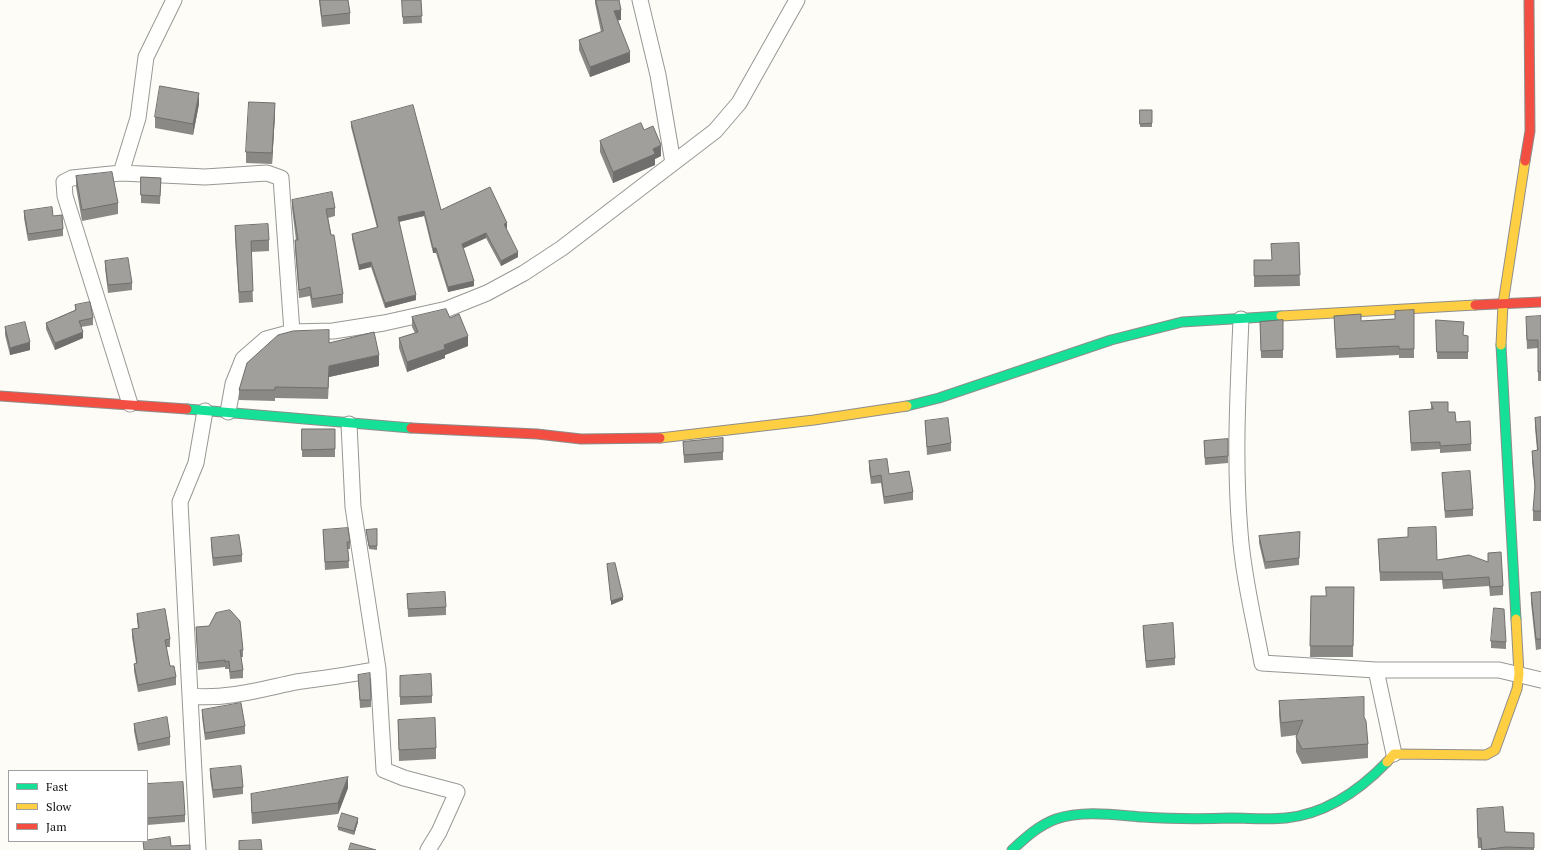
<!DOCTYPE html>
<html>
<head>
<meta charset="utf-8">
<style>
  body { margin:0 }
  #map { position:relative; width:1541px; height:850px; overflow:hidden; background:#fdfcf7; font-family:"PT Serif",serif }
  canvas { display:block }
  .legend { position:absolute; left:8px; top:770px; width:140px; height:72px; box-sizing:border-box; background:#fff; border:1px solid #a0a0a0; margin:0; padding:5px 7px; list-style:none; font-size:12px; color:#111 }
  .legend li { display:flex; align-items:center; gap:8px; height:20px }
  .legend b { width:20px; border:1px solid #a0a0a0 }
</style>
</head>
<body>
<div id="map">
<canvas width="1541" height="850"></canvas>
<ul class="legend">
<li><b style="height:5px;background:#16e098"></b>Fast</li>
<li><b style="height:5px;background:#ffcf43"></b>Slow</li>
<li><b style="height:5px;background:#f24e42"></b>Jam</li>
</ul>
</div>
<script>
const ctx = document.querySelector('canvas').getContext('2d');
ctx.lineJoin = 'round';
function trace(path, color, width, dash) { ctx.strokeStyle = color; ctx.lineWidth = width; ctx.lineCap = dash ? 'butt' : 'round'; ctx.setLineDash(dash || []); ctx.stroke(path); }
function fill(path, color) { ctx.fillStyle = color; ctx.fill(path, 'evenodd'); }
const street = new Path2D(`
  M 640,0 L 658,75 L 673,163
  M 121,173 L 138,118 L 146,57 L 174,0
  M 1241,319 C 1238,390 1234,461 1240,532 C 1243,576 1254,619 1262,663 L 1376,670 L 1499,670 L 1541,680
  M 130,404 L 65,196 L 64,182 L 72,178 L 121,173 L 205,177 L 267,173 L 281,178 L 292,332
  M 228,412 L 233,384 L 243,359 L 266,339 L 292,332 L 333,331 L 384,323 L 447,309 L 487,293 L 524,273 L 562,248 L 715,131 L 739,103 L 797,0
  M 349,424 L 353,507 L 378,669 L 384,770 L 404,778 L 457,792 L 439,832 L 428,850
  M 1376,670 L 1394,754
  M 190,696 C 225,700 262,689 296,682 C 324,678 351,675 378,669
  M 198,850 L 180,502 L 196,463 L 205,411`);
const fast = new Path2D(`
  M 1501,345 L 1516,619
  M 907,406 L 939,398 L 1111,340 L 1182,322 L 1281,316
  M 187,409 L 411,428
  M 1012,850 C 1025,838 1039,825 1056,819 C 1083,810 1116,815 1143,817 C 1173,819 1202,819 1231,818 C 1249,818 1268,820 1286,818 C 1325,814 1360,790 1387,762`);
const slow = new Path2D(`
  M 1281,316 L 1475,305
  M 1501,345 L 1503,304 L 1525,161
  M 660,438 L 814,420 L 907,406
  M 1387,762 L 1394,754 L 1486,755 L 1495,750 L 1517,689 L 1519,674 L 1516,619`);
const jam = new Path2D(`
  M 1525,161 L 1530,131 L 1529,0
  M 1475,305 L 1541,302
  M 0,396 L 187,409
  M 411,428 L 537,434 L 581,439 L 660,438`);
trace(street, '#979795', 17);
trace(fast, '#8e8d8b', 11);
trace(slow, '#8e8d8b', 11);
trace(jam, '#8e8d8b', 11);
trace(street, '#fffffe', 15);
trace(fast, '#16e098', 9);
trace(slow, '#ffcf43', 9);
trace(jam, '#f24e42', 9);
fill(new Path2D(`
  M 319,0 L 348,0 L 350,13 L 350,24 L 322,27 Z
  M 402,0 L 421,0 L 422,23 L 403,24 Z
  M 595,0 L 619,0 L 621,20 L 618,20 L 630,62 L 590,77 L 579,50 L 579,40 L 601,32 L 595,3 Z
  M 199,104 L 193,135 L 155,128 L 155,117 Z
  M 1140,110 L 1152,110 L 1152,127 L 1140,127 Z
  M 275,114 L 272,164 L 246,163 L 246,152 Z
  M 351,122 L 441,210 L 507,228 L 506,228 L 518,257 L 501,266 L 486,238 L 463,248 L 474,286 L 448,292 L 436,253 L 433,253 L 424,216 L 399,222 L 416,300 L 385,308 L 371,267 L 359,270 L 352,239 L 352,234 L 377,228 L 351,127 Z
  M 644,130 L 661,156 L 655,159 L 655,165 L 613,183 L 600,152 L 600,141 Z
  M 76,176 L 118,203 L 118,214 L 82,221 L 76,187 Z
  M 141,177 L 161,178 L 160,204 L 141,203 Z
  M 292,200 L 335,208 L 335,216 L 328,218 L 343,294 L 343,303 L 312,308 L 310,296 L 299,298 L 295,249 L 295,240 L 296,240 L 292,208 Z
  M 24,211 L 53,216 L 63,229 L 63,236 L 28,241 L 24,218 Z
  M 235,226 L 269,240 L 269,251 L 251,252 L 253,302 L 239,303 L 235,237 Z
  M 1299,243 L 1300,286 L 1254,287 L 1254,260 L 1271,260 Z
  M 105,261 L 132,283 L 132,290 L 108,293 L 105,268 Z
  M 75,305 L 93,318 L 93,325 L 81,327 L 83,338 L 55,350 L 46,329 L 46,323 L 75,310 Z
  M 1414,310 L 1414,358 L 1399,358 L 1399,355 L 1336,358 L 1334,316 L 1361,321 L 1395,319 Z
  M 1541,316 L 1541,381 L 1538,381 L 1538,348 L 1527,349 L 1526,326 Z
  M 412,317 L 450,318 L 468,346 L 445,355 L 445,358 L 407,372 L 399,348 L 399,338 L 415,333 L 412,327 Z
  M 1283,320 L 1283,358 L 1261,358 L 1260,322 Z
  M 1436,320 L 1463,335 L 1468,336 L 1468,359 L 1437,359 Z
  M 5,327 L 30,350 L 10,355 L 5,335 Z
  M 329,343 L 379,366 L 329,377 L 328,399 L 275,398 L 275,401 L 239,400 L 239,390 Z
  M 1431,402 L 1448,412 L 1471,444 L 1471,451 L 1440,453 L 1440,449 L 1411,451 L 1409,411 L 1431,409 Z
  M 1541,417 L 1541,521 L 1533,521 L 1533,511 L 1535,491 L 1532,461 L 1532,451 L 1537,450 L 1535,428 L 1535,418 Z
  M 925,421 L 951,443 L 951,451 L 927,455 Z
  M 302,429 L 335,429 L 335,457 L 302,457 Z
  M 723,438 L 723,460 L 684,463 L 683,442 Z
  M 1228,439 L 1228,463 L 1205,465 L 1204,441 Z
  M 869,461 L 913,492 L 913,500 L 884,504 L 881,483 L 871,484 L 869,469 Z
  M 1442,473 L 1473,509 L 1473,516 L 1445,518 Z
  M 377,529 L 377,550 L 369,549 L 366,530 Z
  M 323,530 L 350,542 L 350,549 L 348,549 L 349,568 L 325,570 Z
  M 1300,532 L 1299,565 L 1265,569 L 1259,543 L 1259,536 Z
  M 211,538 L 242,555 L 242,562 L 213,566 L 211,546 Z
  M 1378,539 L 1437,560 L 1488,562 L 1488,553 L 1503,586 L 1503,595 L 1490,596 L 1489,586 L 1443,589 L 1442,580 L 1380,581 Z
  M 1354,587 L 1353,657 L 1310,657 L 1311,596 L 1326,596 Z
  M 1541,592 L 1541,649 L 1536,650 L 1531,603 L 1531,593 Z
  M 407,594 L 446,607 L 446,615 L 408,617 Z
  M 137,614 L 170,639 L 170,647 L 166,647 L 170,666 L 176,677 L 176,685 L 138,692 L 134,671 L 134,664 L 136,663 L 132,637 L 132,629 L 138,628 L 137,621 Z
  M 1143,626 L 1175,658 L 1175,665 L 1146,668 L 1143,633 Z
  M 196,627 L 243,650 L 243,657 L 241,657 L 243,670 L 243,678 L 230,679 L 229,669 L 225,669 L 225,667 L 198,670 Z
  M 1491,641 L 1506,642 L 1506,649 L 1491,648 Z
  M 358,675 L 371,700 L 371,707 L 360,708 Z
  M 400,683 L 432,696 L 432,703 L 400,705 Z
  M 1279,701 L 1364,717 L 1368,744 L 1368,758 L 1302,764 L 1296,752 L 1296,737 L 1297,735 L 1281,737 L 1279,715 Z
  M 202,710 L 245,726 L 245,734 L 205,740 L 202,717 Z
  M 398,720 L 436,748 L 436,759 L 399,761 Z
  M 134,724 L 170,737 L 170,745 L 138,751 L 134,731 Z
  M 210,769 L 243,787 L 243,794 L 213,798 L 210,777 Z
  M 147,784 L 185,815 L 185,822 L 147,825 Z
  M 348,788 L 338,814 L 252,824 L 251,805 L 251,794 Z
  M 1477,809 L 1505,832 L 1534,833 L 1534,850 L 1481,850 L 1481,848 L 1478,848 Z
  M 358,822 L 354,835 L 338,830 L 338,827 Z`), '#8a8986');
fill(new Path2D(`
  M 621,10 L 621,20 L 614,21 L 614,11 Z
  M 630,52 L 630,62 L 590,77 L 590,67 Z
  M 199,93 L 199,104 L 193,135 L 193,124 Z
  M 275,103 L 275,114 L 272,164 L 272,153 Z
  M 661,145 L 661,156 L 655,159 L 655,165 L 613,183 L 613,172 L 653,149 Z
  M 424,211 L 424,216 L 398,222 L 398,217 Z
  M 507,223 L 507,228 L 504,229 L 504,224 Z
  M 486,233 L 486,238 L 462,249 L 462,244 Z
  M 433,248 L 436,248 L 436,253 L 433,253 Z
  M 518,252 L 518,257 L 501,266 L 501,261 Z
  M 371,262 L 371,267 L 359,270 L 359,265 Z
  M 474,281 L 474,286 L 448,292 L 448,287 Z
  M 416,295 L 416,300 L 385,308 L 385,303 Z
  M 83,332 L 83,338 L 55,350 L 55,343 Z
  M 468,336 L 468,346 L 445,355 L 445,358 L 407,372 L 407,362 L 444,345 Z
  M 30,342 L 30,350 L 10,355 L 10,348 Z
  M 379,355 L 379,366 L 329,377 L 328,399 L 329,366 Z
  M 623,597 L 623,600 L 611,605 L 611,601 Z
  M 348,777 L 348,788 L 338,814 L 338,803 Z
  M 358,818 L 358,822 L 354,835 L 354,831 Z`), '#716f6d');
const building = new Path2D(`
  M 320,0 L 348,0 L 350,13 L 322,16 Z
  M 402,0 L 421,0 L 422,16 L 403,17 Z
  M 596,0 L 619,0 L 621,10 L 614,11 L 630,52 L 590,67 L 579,40 L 603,31 Z
  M 160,86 L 199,93 L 193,124 L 155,117 Z
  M 249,102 L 275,103 L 272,153 L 246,152 Z
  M 413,105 L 441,210 L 490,187 L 507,223 L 504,224 L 518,252 L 501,261 L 486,233 L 462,244 L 474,281 L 448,287 L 436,248 L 433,248 L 424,211 L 398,217 L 416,295 L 385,303 L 371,262 L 359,265 L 352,234 L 378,227 L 351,122 Z
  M 1140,110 L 1152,110 L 1152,123 L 1140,124 Z
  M 641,123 L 644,130 L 653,126 L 661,145 L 653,149 L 655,154 L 613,172 L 600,141 Z
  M 112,172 L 118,203 L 82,210 L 76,176 Z
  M 141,177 L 161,178 L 160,196 L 141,195 Z
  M 332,192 L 335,208 L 326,209 L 331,235 L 334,235 L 343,294 L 312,299 L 310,287 L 299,290 L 295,240 L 298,240 L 292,200 Z
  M 52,207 L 53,216 L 62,215 L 63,229 L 28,234 L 24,211 Z
  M 268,224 L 269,240 L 251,241 L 253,291 L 239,292 L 235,226 Z
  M 1299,243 L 1300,275 L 1254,276 L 1254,260 L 1272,260 L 1271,244 Z
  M 128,258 L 132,283 L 108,285 L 105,261 Z
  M 90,302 L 93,318 L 79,321 L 83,332 L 55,343 L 46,323 L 76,310 L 75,305 Z
  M 446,309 L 450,318 L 459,314 L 468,336 L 444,345 L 445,349 L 407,362 L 399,338 L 418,332 L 412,317 Z
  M 1414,310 L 1414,349 L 1399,349 L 1399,346 L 1336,349 L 1334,316 L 1361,314 L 1361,321 L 1395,319 L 1395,311 Z
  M 1541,316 L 1541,372 L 1538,372 L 1538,340 L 1527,340 L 1526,317 Z
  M 1283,320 L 1283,350 L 1261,351 L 1260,322 Z
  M 1436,320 L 1464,322 L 1463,335 L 1468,336 L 1468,352 L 1437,352 Z
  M 25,322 L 30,342 L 10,348 L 5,327 Z
  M 329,330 L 329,343 L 374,332 L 379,355 L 329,366 L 328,388 L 275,387 L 275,390 L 239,390 L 247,363 L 278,335 L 293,331 Z
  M 1431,402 L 1448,402 L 1448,412 L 1455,412 L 1456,422 L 1470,421 L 1471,444 L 1440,446 L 1440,442 L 1411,443 L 1409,411 L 1433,409 Z
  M 1541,417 L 1541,511 L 1533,511 L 1535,486 L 1532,451 L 1538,450 L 1535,418 Z
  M 948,418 L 951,443 L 927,447 L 925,421 Z
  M 302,429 L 335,429 L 335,449 L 302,450 Z
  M 723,438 L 723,452 L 684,455 L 683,442 Z
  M 1228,439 L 1228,456 L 1205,458 L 1204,441 Z
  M 887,459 L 889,474 L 909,471 L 913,492 L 884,497 L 881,475 L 871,477 L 869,461 Z
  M 1470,471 L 1473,509 L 1445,511 L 1442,473 Z
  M 1436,527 L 1437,560 L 1469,555 L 1488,562 L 1488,553 L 1501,552 L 1503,586 L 1490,587 L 1489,577 L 1443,580 L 1442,572 L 1380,572 L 1378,539 L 1408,537 L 1408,528 Z
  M 348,528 L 350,542 L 347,542 L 349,561 L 325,562 L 323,530 Z
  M 377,529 L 377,546 L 369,546 L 366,530 Z
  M 1300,532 L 1299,558 L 1265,562 L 1259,536 Z
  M 239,535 L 242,555 L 213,558 L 211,538 Z
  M 615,563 L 623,597 L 611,601 L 607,564 Z
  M 1326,587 L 1354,587 L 1353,646 L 1310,646 L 1311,596 L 1326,596 Z
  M 445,592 L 446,607 L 408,609 L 407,594 Z
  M 1541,592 L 1541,639 L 1536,639 L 1531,593 Z
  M 1494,608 L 1504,609 L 1506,642 L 1491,641 Z
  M 165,609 L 170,639 L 165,640 L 170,666 L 174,666 L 176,677 L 138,685 L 134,664 L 137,663 L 132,629 L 139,628 L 137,614 Z
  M 230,610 L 240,621 L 243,650 L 240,650 L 243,670 L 230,672 L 229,661 L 225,662 L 225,660 L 198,663 L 196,627 L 209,626 L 216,613 Z
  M 1173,623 L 1175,658 L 1146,661 L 1143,626 Z
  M 370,673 L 371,700 L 360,700 L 358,675 Z
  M 431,674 L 432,696 L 400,697 L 400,676 Z
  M 1364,697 L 1364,717 L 1366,721 L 1368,744 L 1302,749 L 1296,737 L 1303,720 L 1281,723 L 1279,701 Z
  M 241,703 L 245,726 L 205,733 L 202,710 Z
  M 167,717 L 170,737 L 138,744 L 134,724 Z
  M 435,718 L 436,748 L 399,750 L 398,720 Z
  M 241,766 L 243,787 L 213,790 L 210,769 Z
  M 348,777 L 338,803 L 252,813 L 251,794 Z
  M 183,782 L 185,815 L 147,818 L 147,784 Z
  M 1503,807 L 1505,832 L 1534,833 L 1534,848 L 1506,847 L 1482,850 L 1481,838 L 1478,838 L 1477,809 Z
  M 342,813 L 358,818 L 354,831 L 338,827 Z
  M 170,837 L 171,846 L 190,845 L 190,850 L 144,850 L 143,841 Z
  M 261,840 L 262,850 L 239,850 L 239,841 Z
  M 351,843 L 376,850 L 349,850 Z`);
fill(building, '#a19f9c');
trace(building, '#716f6d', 1);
</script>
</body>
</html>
